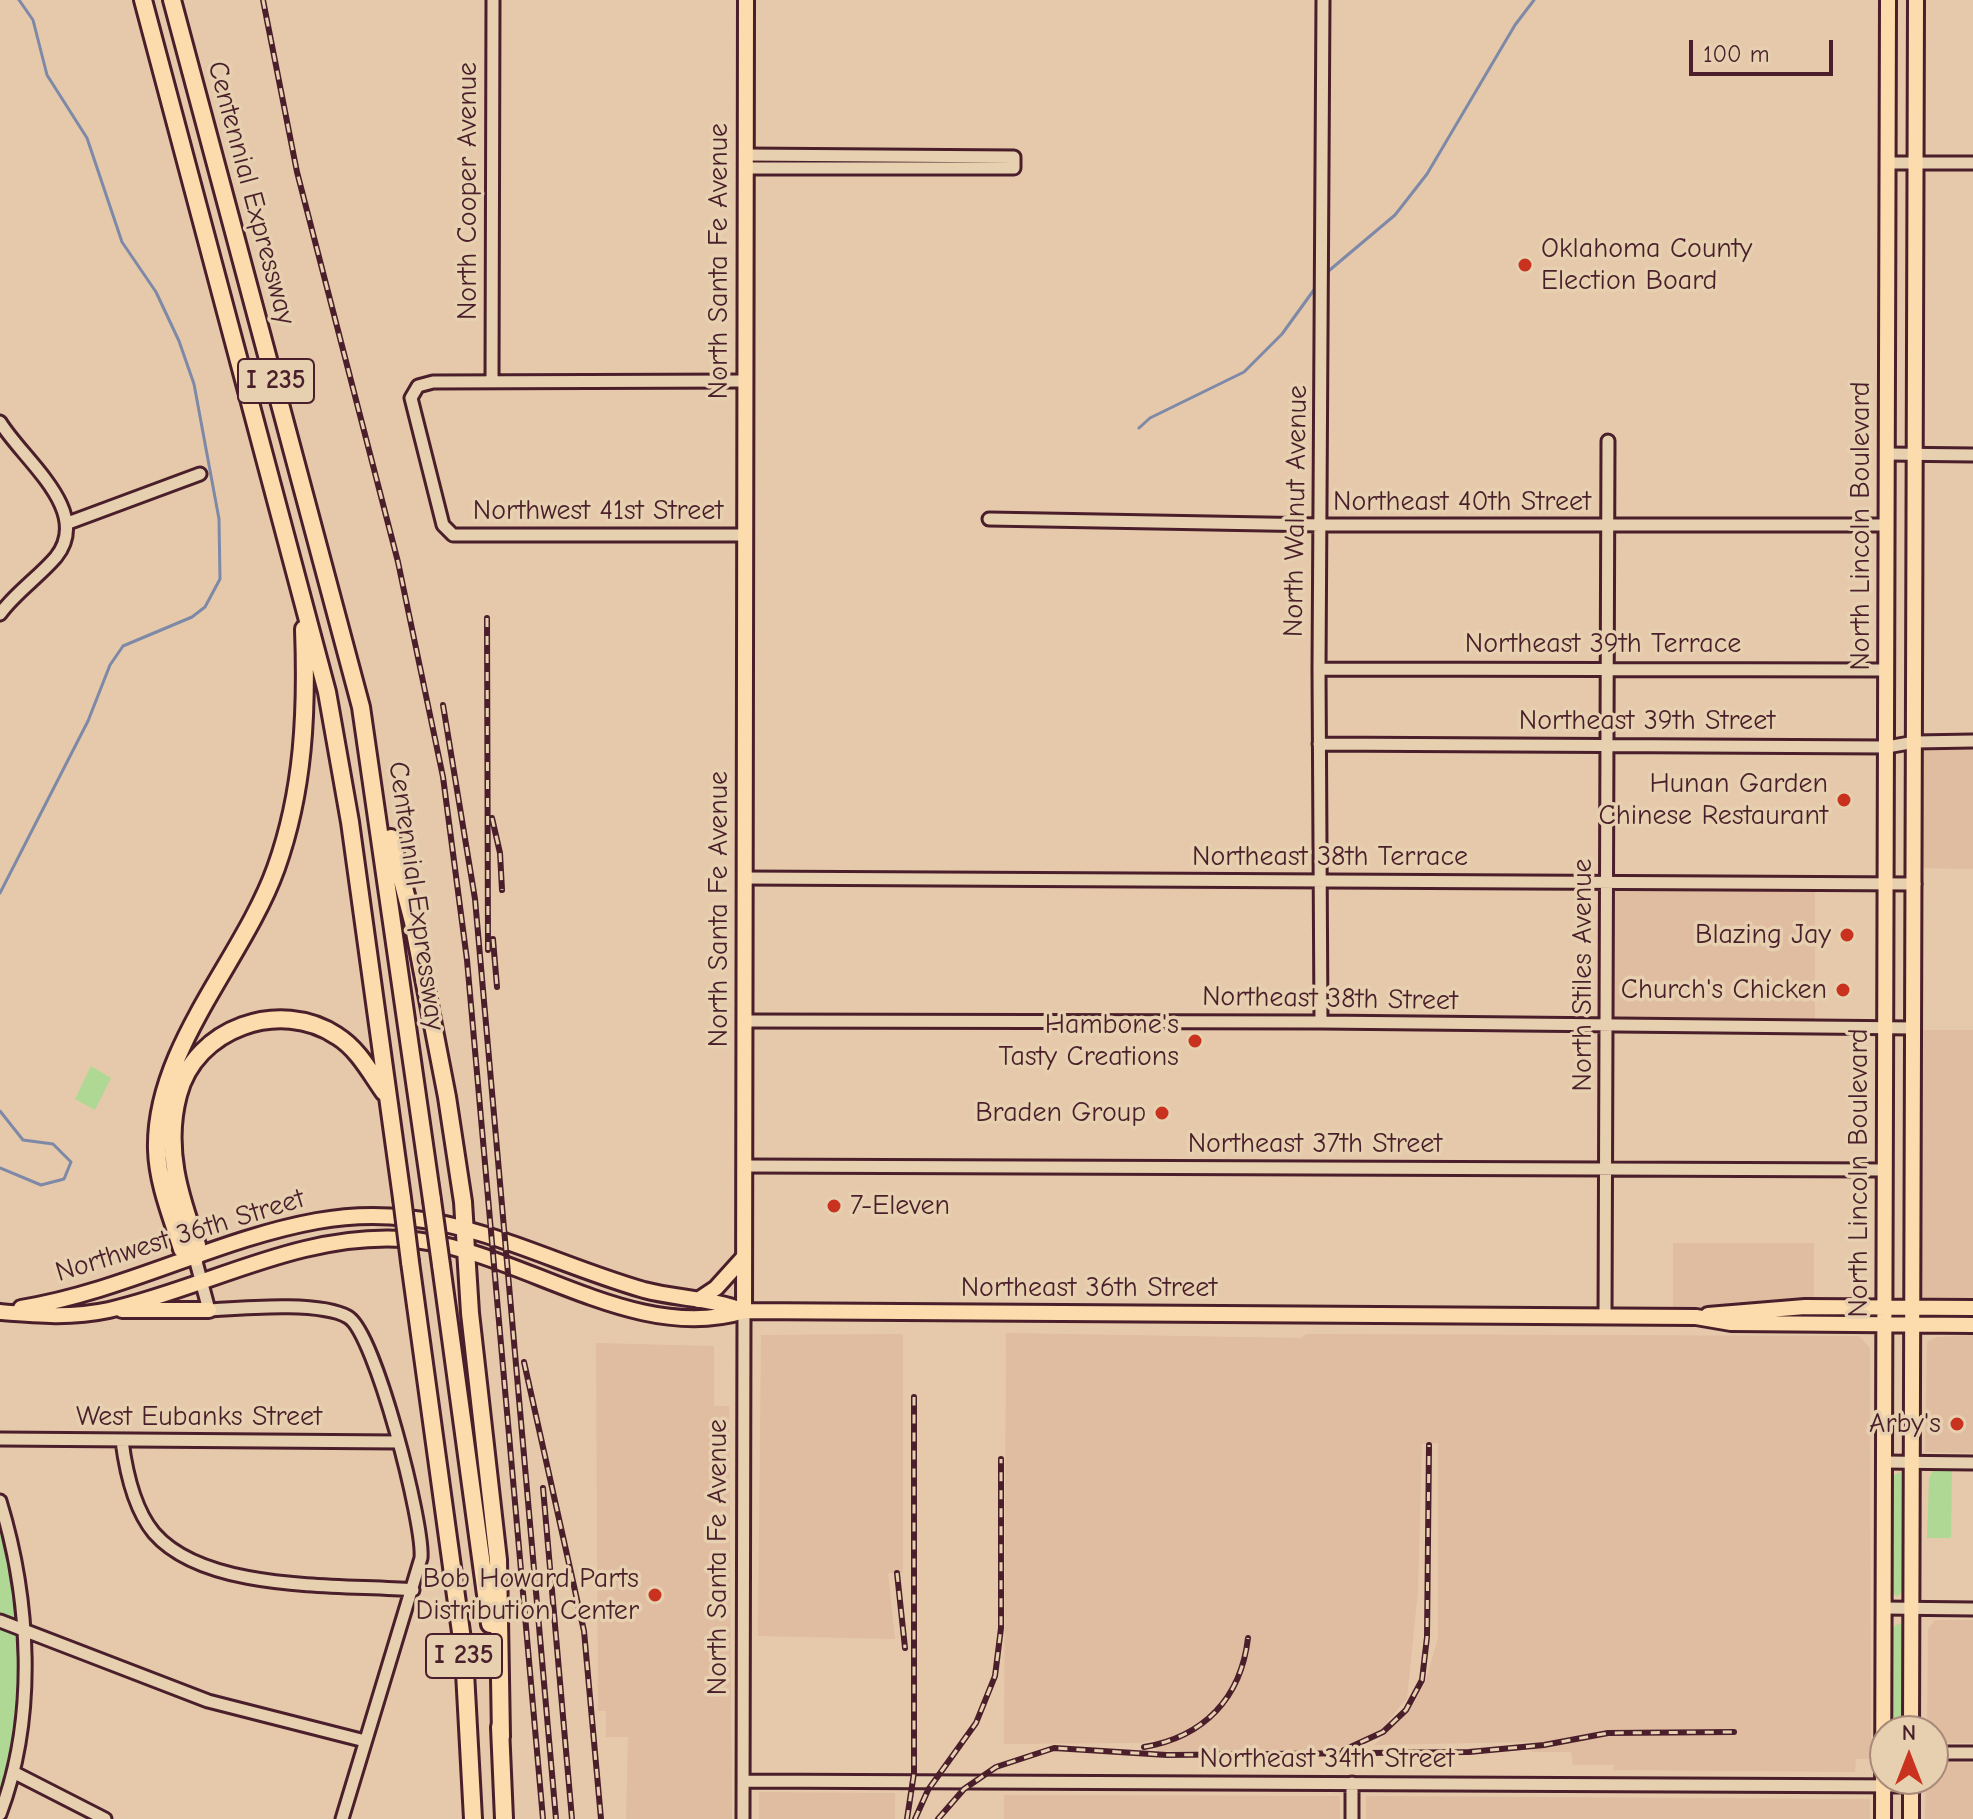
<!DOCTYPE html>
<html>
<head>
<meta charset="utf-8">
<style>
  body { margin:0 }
  #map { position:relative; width:1973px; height:1819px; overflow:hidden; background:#e5c9aa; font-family:"Comic Neue",sans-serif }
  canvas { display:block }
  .north { position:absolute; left:1869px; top:1715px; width:80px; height:80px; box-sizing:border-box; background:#e6d0af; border:2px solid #a8897a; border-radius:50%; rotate:0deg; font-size:22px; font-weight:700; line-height:32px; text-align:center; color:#4a1f2b }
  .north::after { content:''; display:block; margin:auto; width:28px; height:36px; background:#c8321e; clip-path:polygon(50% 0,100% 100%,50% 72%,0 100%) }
  .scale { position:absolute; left:1689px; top:40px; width:144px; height:36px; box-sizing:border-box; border:4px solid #4a1f2b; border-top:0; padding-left:10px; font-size:24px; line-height:28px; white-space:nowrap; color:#4a1f2b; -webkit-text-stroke:6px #e6d0af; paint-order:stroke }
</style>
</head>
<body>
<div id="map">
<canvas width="1973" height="1819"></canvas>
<div class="north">N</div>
<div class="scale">100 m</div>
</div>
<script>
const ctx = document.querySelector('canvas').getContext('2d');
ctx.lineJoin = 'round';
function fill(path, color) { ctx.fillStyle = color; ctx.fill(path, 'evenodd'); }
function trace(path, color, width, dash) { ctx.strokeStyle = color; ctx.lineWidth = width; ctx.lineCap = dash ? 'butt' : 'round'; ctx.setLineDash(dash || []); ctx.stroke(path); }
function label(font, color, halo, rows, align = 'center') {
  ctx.font = font + ' "Comic Neue",sans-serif'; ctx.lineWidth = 7; ctx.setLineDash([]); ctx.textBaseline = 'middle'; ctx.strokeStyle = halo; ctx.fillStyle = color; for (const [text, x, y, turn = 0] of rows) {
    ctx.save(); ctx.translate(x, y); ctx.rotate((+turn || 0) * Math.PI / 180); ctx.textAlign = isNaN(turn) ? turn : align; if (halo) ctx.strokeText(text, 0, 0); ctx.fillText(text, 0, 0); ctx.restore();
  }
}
fill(new Path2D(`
  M 1921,745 L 1973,746 L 1973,869 L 1917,868 Z
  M 1610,887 L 1815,887 L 1815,1024 L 1613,1024 Z
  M 1920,1030 L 1973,1030 L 1973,1313 L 1918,1312 Z
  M 1673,1243 L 1814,1243 L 1814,1303 L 1673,1310 Z
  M 1006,1333 L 1301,1338 L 1306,1334 L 1859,1336 L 1870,1348 L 1871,1759 L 1856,1759 L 1855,1772 L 1613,1770 L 1614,1765 L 1573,1765 L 1571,1752 L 1532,1752 L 1530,1742 L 1374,1745 L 1408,1713 L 1425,1683 L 1438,1638 L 1438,1443 L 1422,1444 L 1418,1591 L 1407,1698 L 1380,1731 L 1363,1741 L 1320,1751 L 1157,1751 L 1154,1740 L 1139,1743 L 1004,1744 Z
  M 903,1334 L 903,1573 L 888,1573 L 895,1639 L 758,1636 L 761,1335 Z
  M 1973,1335 L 1973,1453 L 1925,1452 L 1927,1342 L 1937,1337 Z
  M 596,1343 L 714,1346 L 714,1406 L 729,1406 L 732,1819 L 626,1819 L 628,1737 L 606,1737 L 606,1711 L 598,1711 Z
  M 1935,1620 L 1973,1620 L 1973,1743 L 1933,1743 L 1933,1731 L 1927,1731 L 1928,1629 Z
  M 1933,1762 L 1973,1763 L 1973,1819 L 1925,1819 L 1926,1779 L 1933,1779 Z
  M 759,1792 L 895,1793 L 895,1819 L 759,1819 Z
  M 1004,1795 L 1340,1796 L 1340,1819 L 1004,1819 Z
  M 1366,1796 L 1870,1799 L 1870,1819 L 1366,1819 Z`), '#e0bca1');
fill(new Path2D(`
  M 91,1066 L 111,1078 L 95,1110 L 75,1099 Z
  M 1952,1468 L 1951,1538 L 1927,1538 L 1929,1478 L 1934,1469 Z
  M 1900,1472 L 1904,1477 L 1904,1590 L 1897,1597 L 1891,1591 L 1893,1476 Z
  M 0,1520 C 23,1610 27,1703 0,1793 Z
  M 1900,1623 L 1904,1628 L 1904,1731 L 1892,1731 L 1893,1627 Z`), '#afd894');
trace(new Path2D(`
  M 1325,274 L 1395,215 L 1427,174 L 1515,25 L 1534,0
  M 1139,428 L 1150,418 L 1244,372 L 1282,334 L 1316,287
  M 0,893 L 88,721 L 110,665 L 123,646 L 192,617 L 205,607 L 220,579 L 219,519 L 194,384 L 179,341 L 156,292 L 122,242 L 87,138 L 47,75 L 33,20 L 19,0
  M 0,1111 L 23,1140 L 53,1144 L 71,1162 L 64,1179 L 41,1185 L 0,1168`), '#7e89a8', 3);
const minor = new Path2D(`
  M 746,155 L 1014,157 L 1014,168 L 746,168
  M 1887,163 L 1973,163
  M 745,381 L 433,382 L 418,386 L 411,398 L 443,525 L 453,535 L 745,535
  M 492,382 L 493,0
  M 0,422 C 23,460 93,511 56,557 C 39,577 15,593 0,614
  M 1887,454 L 1973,455
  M 989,519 L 1321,525 L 1887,525
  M 68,523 L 200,474
  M 1319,669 L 1887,670
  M 1319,744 L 1887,747 L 1915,742 L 1973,741
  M 745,878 L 1915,884
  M 744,1021 L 1321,1022 L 1914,1028
  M 1321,1022 L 1319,669 L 1323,0
  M 744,1166 L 1885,1170
  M 195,1258 L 209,1310 C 243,1308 320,1301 348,1317 C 375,1332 424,1524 421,1558 L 342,1819
  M 1605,1316 L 1608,441
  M 0,1439 L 398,1442
  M 122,1441 C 126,1472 134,1509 154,1533 C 206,1593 340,1584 413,1590
  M 1884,1462 L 1973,1463
  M 0,1501 C 30,1599 37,1717 0,1814
  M 1884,1608 L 1973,1609
  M 0,1621 L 208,1701 L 365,1741
  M 1933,1753 L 1973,1753
  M 13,1772 L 105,1819
  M 743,1781 L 1911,1786
  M 743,1819 L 744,1311
  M 1352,1819 L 1352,1783`);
const major = new Path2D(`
  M 698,1300 L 716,1288 L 744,1257
  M 21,1308 C 125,1291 217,1239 317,1221 C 442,1198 530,1257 644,1290 C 678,1299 712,1298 744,1311
  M 122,1310 L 209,1310
  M 744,1311 L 746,0
  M 0,1312 C 37,1315 72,1318 109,1310 C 209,1287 298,1233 403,1239 C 514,1245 631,1346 744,1311 L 1696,1317 L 1731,1323 L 1973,1325
  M 1708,1315 L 1805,1307 L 1973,1308
  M 1911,1731 L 1916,0
  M 1883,1819 L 1888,0
  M 1911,1819 L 1911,1779`);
const highway = new Path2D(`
  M 143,0 L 327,692 L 350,822 L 402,1198
  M 172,0 L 361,707 L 432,1200
  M 304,629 C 307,711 304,790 276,868 C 243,960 154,1049 157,1150 C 158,1184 172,1217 182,1249 L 195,1258 L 197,1245 C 179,1195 164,1148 178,1095 C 195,1028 280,998 337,1036 C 358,1049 370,1072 384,1092
  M 391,838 L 413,922 L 447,1097 L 463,1202 L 470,1313 L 498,1560 L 501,1737
  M 410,1262 L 464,1654 L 473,1819
  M 441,1265 L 490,1624
  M 500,1727 L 504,1819`);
trace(minor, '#4a1f2b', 17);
trace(major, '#4a1f2b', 20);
trace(highway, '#4a1f2b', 22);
trace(minor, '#e6d0af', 11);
trace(major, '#fcdcac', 14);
trace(highway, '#fcdcac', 16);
const rail = new Path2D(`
  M 263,0 L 297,172 L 398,562 L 443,777 L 467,960 L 543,1819
  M 487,618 L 488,950
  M 443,705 L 475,899 L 556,1819
  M 492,818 L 500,853 L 502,890
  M 493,939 L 497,987
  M 524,1362 L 584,1631 L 601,1819
  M 543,1488 L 572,1819
  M 897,1573 L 905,1648
  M 1144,1747 C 1204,1737 1241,1698 1248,1638
  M 1344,1750 L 1383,1732 L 1406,1710 L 1422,1680 L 1427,1637 L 1429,1445
  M 907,1819 L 914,1773 L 914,1397
  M 915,1819 L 928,1790 L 976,1723 L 995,1676 L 1001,1628 L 1001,1459
  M 938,1819 L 964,1789 L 996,1767 L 1054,1748 L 1167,1755 L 1469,1752 L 1544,1745 L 1608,1733 L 1734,1732`);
trace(rail, '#4a1f2b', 6);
trace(rail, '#e6d0af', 3, [9]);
const highwayBridge = new Path2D(`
  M 402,1198 L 410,1262
  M 432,1200 L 441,1265`);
trace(highwayBridge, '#4a1f2b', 22, []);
trace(highwayBridge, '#fcdcac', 16);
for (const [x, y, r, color] of [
  [1525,265,8,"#c8321e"],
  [1844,800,8,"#c8321e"],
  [1847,935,8,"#c8321e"],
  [1843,990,8,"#c8321e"],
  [1195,1041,8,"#c8321e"],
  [1162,1113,8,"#c8321e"],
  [834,1206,8,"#c8321e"],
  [1957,1424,8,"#c8321e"],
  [655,1595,8,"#c8321e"]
]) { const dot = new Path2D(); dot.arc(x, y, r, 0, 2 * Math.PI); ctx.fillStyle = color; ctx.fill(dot); trace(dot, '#e6d0af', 3); }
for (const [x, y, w] of [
  [276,381,76],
  [464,1656,76]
]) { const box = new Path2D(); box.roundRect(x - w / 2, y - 22, w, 44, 6); ctx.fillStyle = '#e6d0af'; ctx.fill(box); trace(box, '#4a1f2b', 2); }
label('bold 26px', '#4a1f2b', null, [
  ["I 235",276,381],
  ["I 235",464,1656]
]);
label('28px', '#4a1f2b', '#e6d0af', [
  ["North Cooper Avenue",468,191,-90],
  ["Centennial Expressway",251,193,75],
  ["North Santa Fe Avenue",719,261,-90],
  ["Northeast 40th Street",1462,502],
  ["Northwest 41st Street",598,511],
  ["North Walnut Avenue",1296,511,-89],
  ["North Lincoln Boulevard",1861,526,-90],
  ["Northeast 39th Terrace",1603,644],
  ["Northeast 39th Street",1647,721],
  ["Northeast 38th Terrace",1330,857],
  ["Centennial Expressway",416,896,82],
  ["North Santa Fe Avenue",719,909,-90],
  ["North Stiles Avenue",1583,975,-90],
  ["Northeast 38th Street",1330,999,1],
  ["Northeast 37th Street",1315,1144],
  ["North Lincoln Boulevard",1859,1173,-90],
  ["Northwest 36th Street",180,1236,-17],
  ["Northeast 36th Street",1089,1288],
  ["West Eubanks Street",199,1417],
  ["North Santa Fe Avenue",718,1557,-90],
  ["Northeast 34th Street",1327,1759]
]);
label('28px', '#4a1f2b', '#e6d0af', [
  ["Oklahoma County",1541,249,"left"],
  ["Election Board",1541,281,"left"],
  ["Hunan Garden",1828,784],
  ["Chinese Restaurant",1828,816],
  ["Blazing Jay",1831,935],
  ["Church's Chicken",1827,990],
  ["Hambone's",1179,1025],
  ["Tasty Creations",1179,1057],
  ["Braden Group",1146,1113],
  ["7-Eleven",850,1206,"left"],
  ["Arby's",1941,1424],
  ["Bob Howard Parts",639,1579],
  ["Distribution Center",639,1611]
], 'right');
</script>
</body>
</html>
